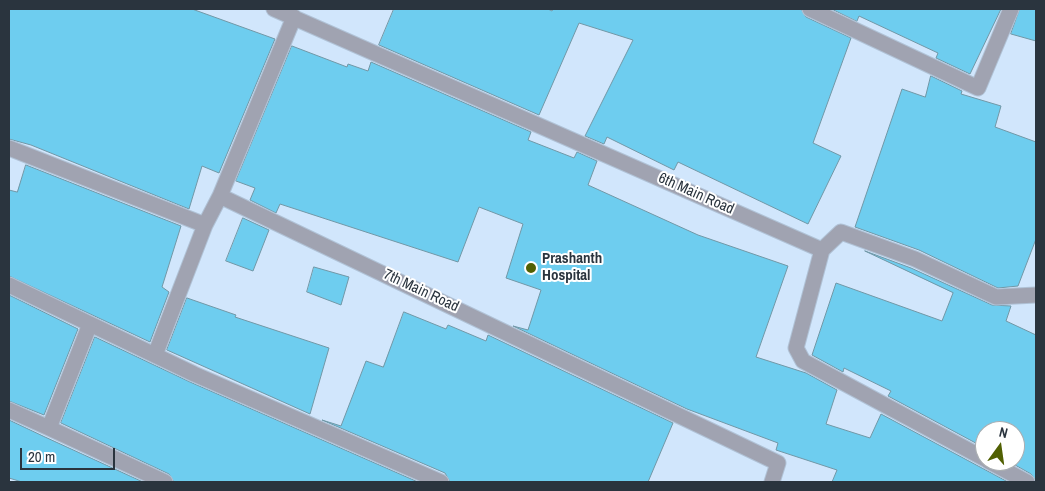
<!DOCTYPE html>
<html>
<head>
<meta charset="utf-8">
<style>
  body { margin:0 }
  #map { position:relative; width:1045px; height:491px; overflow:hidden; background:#d1e6fc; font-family:"Archivo Narrow",sans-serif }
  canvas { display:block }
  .frame { position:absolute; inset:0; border:10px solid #2a343e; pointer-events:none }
  .north { position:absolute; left:975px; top:421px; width:50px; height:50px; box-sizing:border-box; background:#fff; border:1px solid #aaaeb2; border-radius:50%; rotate:14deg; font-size:14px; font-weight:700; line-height:20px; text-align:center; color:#2a343e }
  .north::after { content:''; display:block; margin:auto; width:18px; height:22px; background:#516003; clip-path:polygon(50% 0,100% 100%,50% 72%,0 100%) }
  .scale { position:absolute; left:20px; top:448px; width:95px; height:22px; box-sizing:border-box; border:2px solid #2a343e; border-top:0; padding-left:6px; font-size:15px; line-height:18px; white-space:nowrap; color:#2a343e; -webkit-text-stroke:4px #fff; paint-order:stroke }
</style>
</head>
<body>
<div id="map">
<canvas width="1045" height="491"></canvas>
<div class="frame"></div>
<div class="north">N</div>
<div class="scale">20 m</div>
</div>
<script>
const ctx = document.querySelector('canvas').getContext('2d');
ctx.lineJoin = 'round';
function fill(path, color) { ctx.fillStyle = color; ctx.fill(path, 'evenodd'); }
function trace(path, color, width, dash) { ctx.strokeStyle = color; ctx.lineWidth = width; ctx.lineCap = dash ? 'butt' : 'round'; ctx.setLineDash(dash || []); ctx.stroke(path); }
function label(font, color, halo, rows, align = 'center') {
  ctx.font = font + ' "Archivo Narrow",sans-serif'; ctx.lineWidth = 4; ctx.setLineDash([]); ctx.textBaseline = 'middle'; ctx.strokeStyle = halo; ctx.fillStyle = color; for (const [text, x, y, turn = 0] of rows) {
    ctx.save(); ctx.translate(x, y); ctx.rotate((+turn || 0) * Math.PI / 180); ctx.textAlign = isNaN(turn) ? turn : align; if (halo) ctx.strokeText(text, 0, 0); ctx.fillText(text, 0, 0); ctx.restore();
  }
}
const building = new Path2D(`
  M 9,9 L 192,9 L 275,39 L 219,173 L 202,166 L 189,209 L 31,145 L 9,139 Z
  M 394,9 L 548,9 L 552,11 L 553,9 L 801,9 L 806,17 L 851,38 L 813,143 L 841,156 L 808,224 L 678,162 L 674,170 L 607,137 L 604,144 L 585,136 L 633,40 L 579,23 L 539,115 L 379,45 Z
  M 832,9 L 1001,9 L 970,74 L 936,58 L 938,53 L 859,16 L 857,21 Z
  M 1020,9 L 1036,9 L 1036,41 L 1011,34 Z
  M 292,46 L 347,67 L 348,64 L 368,71 L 371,62 L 531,132 L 528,140 L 574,158 L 577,152 L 597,161 L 588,185 L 698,235 L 788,266 L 756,357 L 806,373 L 837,390 L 826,424 L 870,438 L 881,414 L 1008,482 L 832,482 L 837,470 L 776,450 L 778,443 L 687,409 L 513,326 L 528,330 L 541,290 L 506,278 L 523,224 L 479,207 L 458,262 L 280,204 L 276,213 L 250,200 L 255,188 L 236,181 Z
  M 931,76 L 962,91 L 961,94 L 1001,106 L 995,127 L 1036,142 L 1036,239 L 1018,286 L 998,288 L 919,250 L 855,227 L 902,89 L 925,97 Z
  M 26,165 L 181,226 L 162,287 L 169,292 L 150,342 L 9,276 L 9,190 L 17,192 Z
  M 243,218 L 269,230 L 253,271 L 226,261 Z
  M 865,251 L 911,268 L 992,305 L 1011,306 L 1006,321 L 1036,335 L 1036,481 L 1031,474 L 1008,461 L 1015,461 L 1015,431 L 985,431 L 985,448 L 888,396 L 891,391 L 844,368 L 843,372 L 812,355 L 836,283 L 942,321 L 953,293 Z
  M 314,267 L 349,277 L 341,305 L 307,292 Z
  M 9,295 L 78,329 L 44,415 L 9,401 Z
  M 187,298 L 236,315 L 235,317 L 329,348 L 310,414 L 167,350 Z
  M 404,312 L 446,329 L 448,325 L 486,341 L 488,335 L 673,423 L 648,482 L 450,482 L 445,473 L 322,420 L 341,426 L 366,361 L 383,367 Z
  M 95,337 L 190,382 L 418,482 L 174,482 L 169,474 L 61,423 Z
  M 9,420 L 45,437 L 143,482 L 22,482 L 9,478 Z`);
fill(building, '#6ecdef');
trace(building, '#7197a6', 1);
const minor = new Path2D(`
  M 274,9 L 822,250 L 796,348 L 803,361 L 985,459
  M 810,9 L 978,88 L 1011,9
  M 294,17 L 220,196 L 778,463 L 772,482
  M 9,148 L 205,225
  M 822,250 L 841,232 L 915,259 L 996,297 L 1036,295
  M 9,285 L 194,374 L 441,482
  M 155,355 L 205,225 L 220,196
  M 9,410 L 49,428 L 90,324
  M 49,428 L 165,482
  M 988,461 L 1027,482`);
trace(minor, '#b0c2d6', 17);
trace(minor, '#a0a3b1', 15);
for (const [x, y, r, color] of [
  [531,268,6,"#516003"]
]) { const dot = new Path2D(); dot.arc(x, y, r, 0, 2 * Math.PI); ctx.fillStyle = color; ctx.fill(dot); trace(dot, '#fff', 2); }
label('15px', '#2a343e', '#fff', [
  ["6th Main Road",696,194,24],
  ["7th Main Road",421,291,25]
]);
label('bold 15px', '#2a343e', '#fff', [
  ["Prashanth",542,259],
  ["Hospital",542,276]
], 'left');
</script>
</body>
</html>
